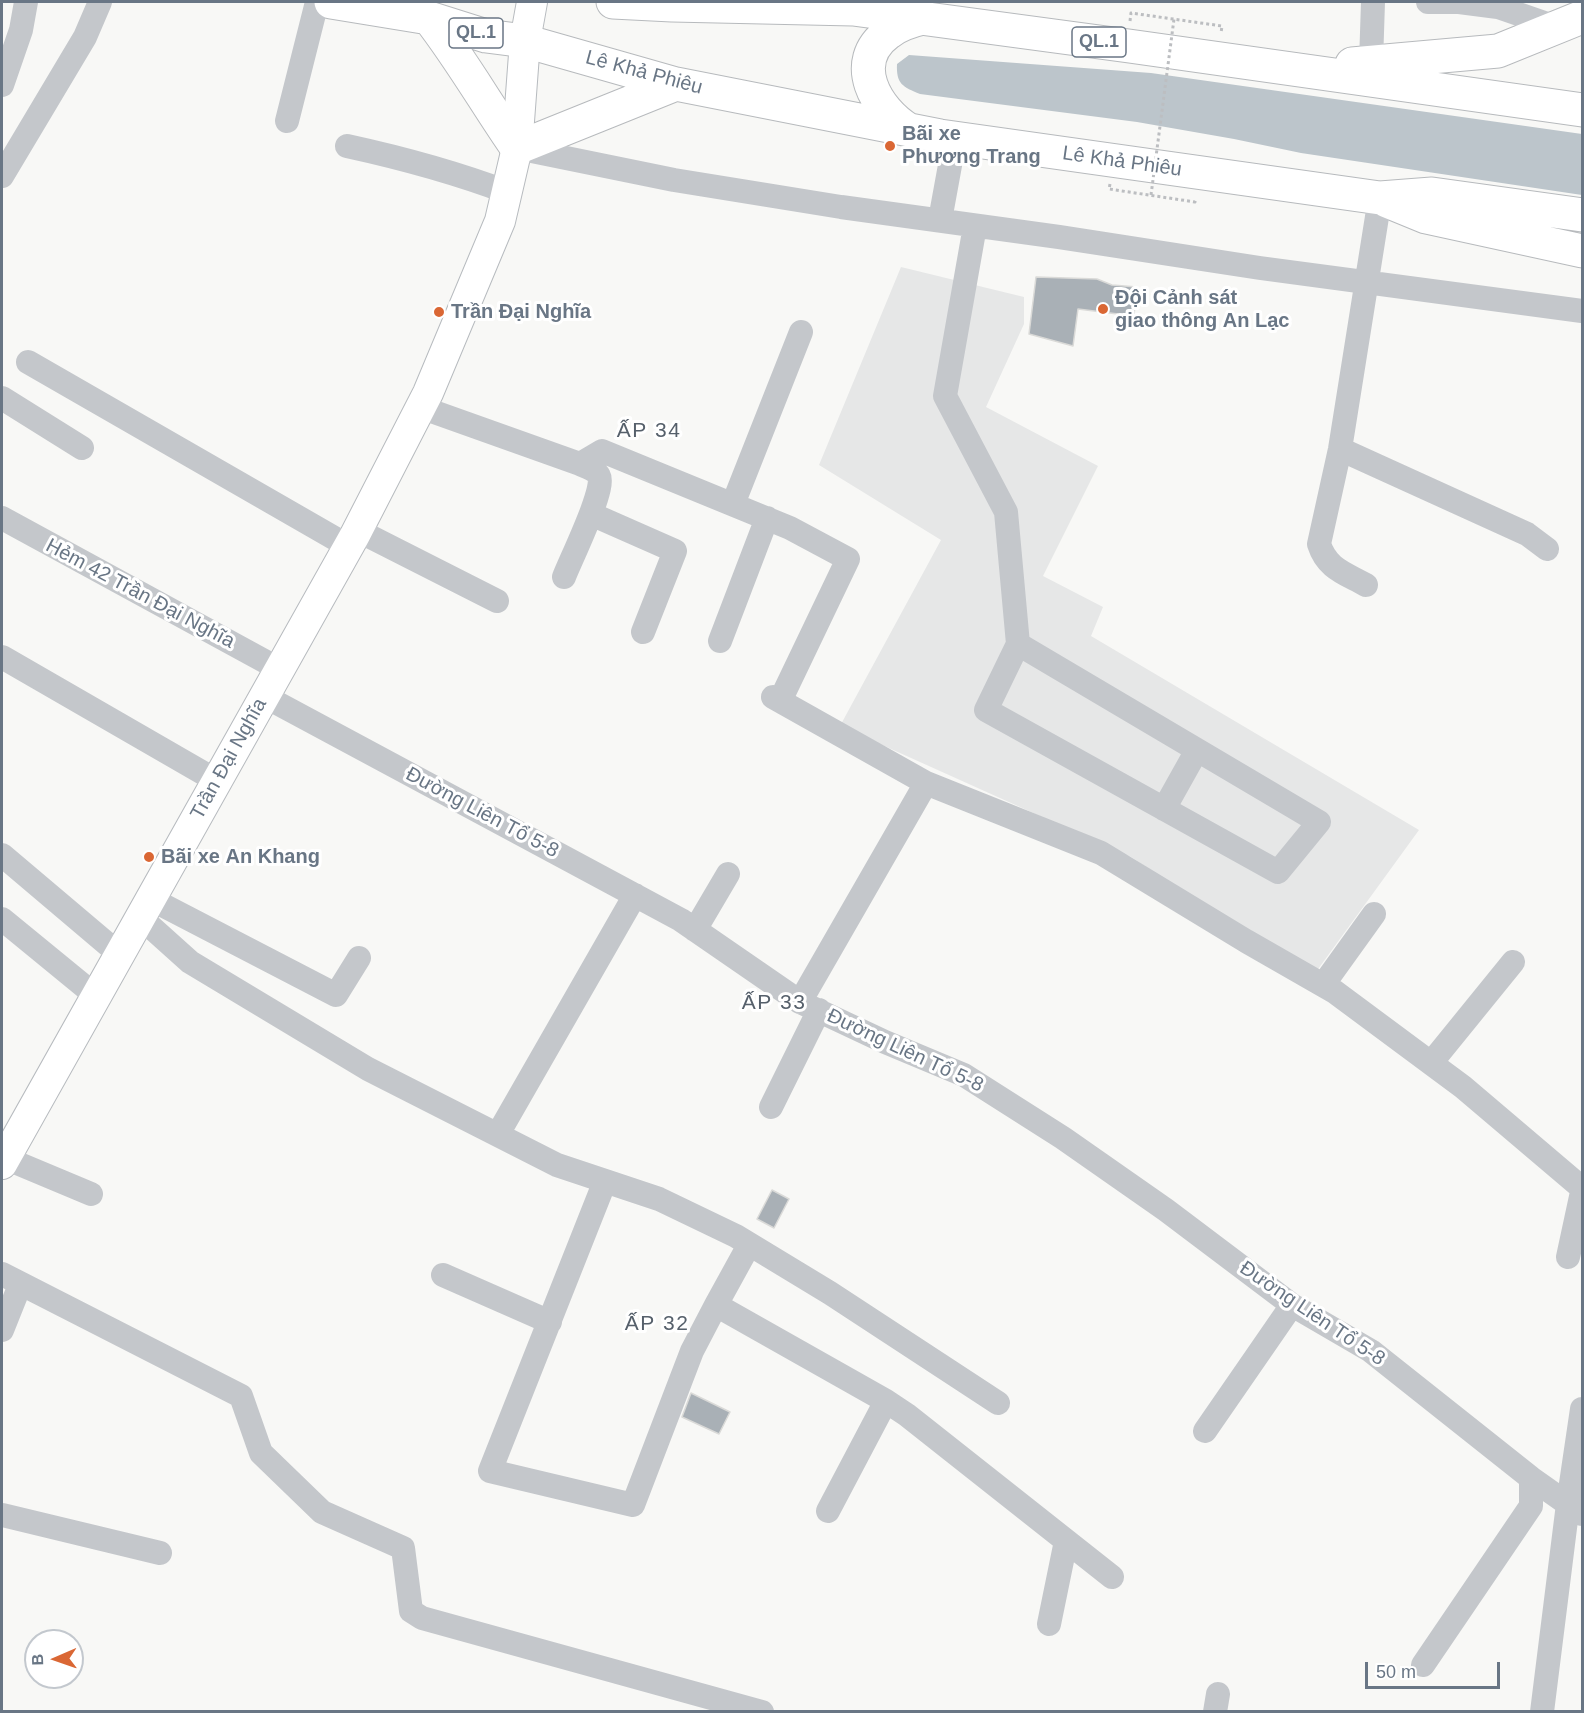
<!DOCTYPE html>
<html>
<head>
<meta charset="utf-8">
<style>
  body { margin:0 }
  #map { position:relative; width:1584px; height:1713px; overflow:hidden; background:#f8f8f6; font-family:Helvetica,sans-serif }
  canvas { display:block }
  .frame { position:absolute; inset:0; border:3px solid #697685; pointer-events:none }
  .north { position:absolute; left:24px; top:1629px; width:60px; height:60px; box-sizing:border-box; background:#fff; border:2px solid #c3c8ce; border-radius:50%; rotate:268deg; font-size:16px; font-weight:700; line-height:24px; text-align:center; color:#697685 }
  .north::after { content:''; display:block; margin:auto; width:21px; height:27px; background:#da6734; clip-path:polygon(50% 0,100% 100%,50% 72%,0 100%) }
  .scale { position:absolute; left:1365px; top:1662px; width:135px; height:27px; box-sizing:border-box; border:3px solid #697685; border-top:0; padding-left:8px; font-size:18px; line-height:21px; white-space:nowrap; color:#697685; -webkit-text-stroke:4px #fff; paint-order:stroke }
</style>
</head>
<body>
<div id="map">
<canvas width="1584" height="1713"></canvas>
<div class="frame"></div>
<div class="north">B</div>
<div class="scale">50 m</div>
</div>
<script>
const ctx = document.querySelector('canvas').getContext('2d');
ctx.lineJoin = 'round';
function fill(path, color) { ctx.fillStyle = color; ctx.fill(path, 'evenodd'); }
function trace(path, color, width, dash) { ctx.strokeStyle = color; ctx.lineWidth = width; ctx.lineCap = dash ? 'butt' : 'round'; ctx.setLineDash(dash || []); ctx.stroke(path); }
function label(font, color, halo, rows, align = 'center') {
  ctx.font = font + ' Helvetica,sans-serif'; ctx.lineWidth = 6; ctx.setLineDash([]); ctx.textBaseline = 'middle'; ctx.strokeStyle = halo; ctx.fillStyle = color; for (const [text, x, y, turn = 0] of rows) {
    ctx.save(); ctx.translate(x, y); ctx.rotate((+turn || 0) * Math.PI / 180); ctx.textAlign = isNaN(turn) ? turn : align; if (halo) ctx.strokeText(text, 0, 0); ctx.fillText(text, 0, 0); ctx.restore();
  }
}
fill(new Path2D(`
  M 901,267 L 1024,297 L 1024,324 L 986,407 L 1098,466 L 1043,576 L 1103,607 L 1091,636 L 1419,830 L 1313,976 L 1131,857 L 840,726 L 941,540 L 819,465 Z`), '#e6e7e7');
fill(new Path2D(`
  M 909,55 L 1151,73 L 1582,134 L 1582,195 L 1301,153 L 1234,139 L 1137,122 L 920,94 C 903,87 896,84 897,64 Z`), '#bcc5cb');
const building = new Path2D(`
  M 1036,277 L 1097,279 L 1112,285 L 1137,287 L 1133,324 L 1117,321 L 1118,314 L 1078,309 L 1073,346 L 1029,334 Z
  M 772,1190 L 789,1199 L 774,1228 L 757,1219 Z
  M 691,1393 L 730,1412 L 719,1434 L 682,1417 Z`);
fill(building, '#a9b0b6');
trace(building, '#dadad8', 1.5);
const major = new Path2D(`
  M 2,1164 L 355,535 L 428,393 L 500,221 L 517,148 L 525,41 L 532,2`);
const highway = new Path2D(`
  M 331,2 L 429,18 L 486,36 L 525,41 L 676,84 L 940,136 L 1380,198 L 1432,194 L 1582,215
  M 613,2 L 672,5 L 853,9 L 1129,46 L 1582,110
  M 429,18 C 461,59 487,105 517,148 L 676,84
  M 1352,64 L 1498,51 L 1582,17
  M 909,130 C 876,110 848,62 888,33 C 898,25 910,21 923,18
  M 1387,201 L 1426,217 L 1582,251`);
trace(major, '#b7bbbf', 32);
trace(highway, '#b7babd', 35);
trace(new Path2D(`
  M 1130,21 L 1131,13 L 1222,26 L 1221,33
  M 1110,184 L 1109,189 L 1195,202 L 1195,198`), '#bcbec1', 3, [3, 3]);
trace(new Path2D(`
  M 1428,2 L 1459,2 L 1498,7 L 1556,27
  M 1371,63 L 1373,2
  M 2,85 L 21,30 L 26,2
  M 287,121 L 317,2
  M 347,146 C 402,158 454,172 507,192
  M 517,148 L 674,180 L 841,207 L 1059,237 L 1260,268 L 1582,311
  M 2,176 L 85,37 L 100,2
  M 940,220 L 955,138
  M 975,226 L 945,396 L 1006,512 L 1018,644 L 986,710 L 1278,872 L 1319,822 L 1018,644
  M 28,362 L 348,546
  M 2,398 L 82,448
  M 420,407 L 580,464 L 602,451 L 790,528 L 848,559 L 780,701
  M 1340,449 L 1527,534 L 1547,549
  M 733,504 L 801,332
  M 591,514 L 675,551 L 643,632
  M 2,518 L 279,669
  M 357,530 L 497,601
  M 564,577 C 570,561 606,488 599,476 C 596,470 586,467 580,464
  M 1366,585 C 1345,573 1327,569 1319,544 L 1340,449 L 1380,198
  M 720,641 L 767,518
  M 2,657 L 217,781
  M 264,696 L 681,920 L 800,1002 L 885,1042 L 964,1075 L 1063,1138 L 1166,1210 L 1292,1305 L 1371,1351 L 1531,1478 L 1582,1514
  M 773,697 L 926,783 L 1101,853 L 1246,941 L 1335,992 L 1463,1087 L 1582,1188
  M 1164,809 L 1197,750
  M 2,855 L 119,954
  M 151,899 L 336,995 L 359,958
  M 141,918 L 190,962 L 368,1069 L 557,1165 L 659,1199 L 736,1236 L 830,1293 L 998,1403
  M 2,919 L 96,996
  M 695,930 L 728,874
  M 1323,985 L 1374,914
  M 800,1002 L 926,783
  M 1431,1063 L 1513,962
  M 771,1107 L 819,1010
  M 498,1134 L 635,895
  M 5,1158 L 91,1194
  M 605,1181 L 490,1471 L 633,1505 L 692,1351 L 716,1305
  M 749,1245 L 716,1305 L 886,1401 L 907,1415 L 1112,1577
  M 1568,1257 L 1582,1192
  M 2,1274 L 241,1396 L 261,1453 L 322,1512 L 403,1548 L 411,1611 L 422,1618 L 762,1712
  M 443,1275 L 550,1322
  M 2,1330 L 20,1285
  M 1205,1431 L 1292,1305
  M 828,1511 L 886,1401
  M 2,1515 L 160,1553
  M 1049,1624 L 1066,1541
  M 1423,1665 L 1531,1506 L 1531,1478
  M 1215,1712 L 1218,1694
  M 1542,1712 L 1568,1504 L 1582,1409`), '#c4c7cb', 24);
trace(major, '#fff', 30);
trace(highway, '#fff', 33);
trace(new Path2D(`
  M 1151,195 L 1174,19`), '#bcbec1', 3, [3, 3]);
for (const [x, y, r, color] of [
  [890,146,6,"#da6734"],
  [1103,309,6,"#da6734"],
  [439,312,6,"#da6734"],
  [149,857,6,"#da6734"]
]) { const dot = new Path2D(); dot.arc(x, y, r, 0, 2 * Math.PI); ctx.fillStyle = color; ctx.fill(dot); trace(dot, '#fff', 2); }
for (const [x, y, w] of [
  [476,33,54],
  [1099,42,54]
]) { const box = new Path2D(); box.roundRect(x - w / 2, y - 15, w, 30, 4.5); ctx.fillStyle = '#fff'; ctx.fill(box); trace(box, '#697685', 1.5); }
label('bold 18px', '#697685', null, [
  ["QL.1",476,33],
  ["QL.1",1099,42]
]);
label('20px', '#697685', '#fff', [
  ["Lê Khả Phiêu",644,73,15],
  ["Lê Khả Phiêu",1122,162,8],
  ["Hẻm 42 Trần Đại Nghĩa",140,594,28],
  ["Trần Đại Nghĩa",229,759,-61],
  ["Đường Liên Tổ 5-8",482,813,28],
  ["Đường Liên Tổ 5-8",905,1051,25],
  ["Đường Liên Tổ 5-8",1312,1314,34]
]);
label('bold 20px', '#697685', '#fff', [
  ["Bãi xe",902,134],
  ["Phương Trang",902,157],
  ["Đội Cảnh sát",1115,298],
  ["giao thông An Lạc",1115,321],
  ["Trần Đại Nghĩa",451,312],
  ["Bãi xe An Khang",161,857]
], 'left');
ctx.letterSpacing = '1.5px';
label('21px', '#56606b', '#fff', [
  ["ẤP 34",649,431],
  ["ẤP 33",774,1003],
  ["ẤP 32",657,1324]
]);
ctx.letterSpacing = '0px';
</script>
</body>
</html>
